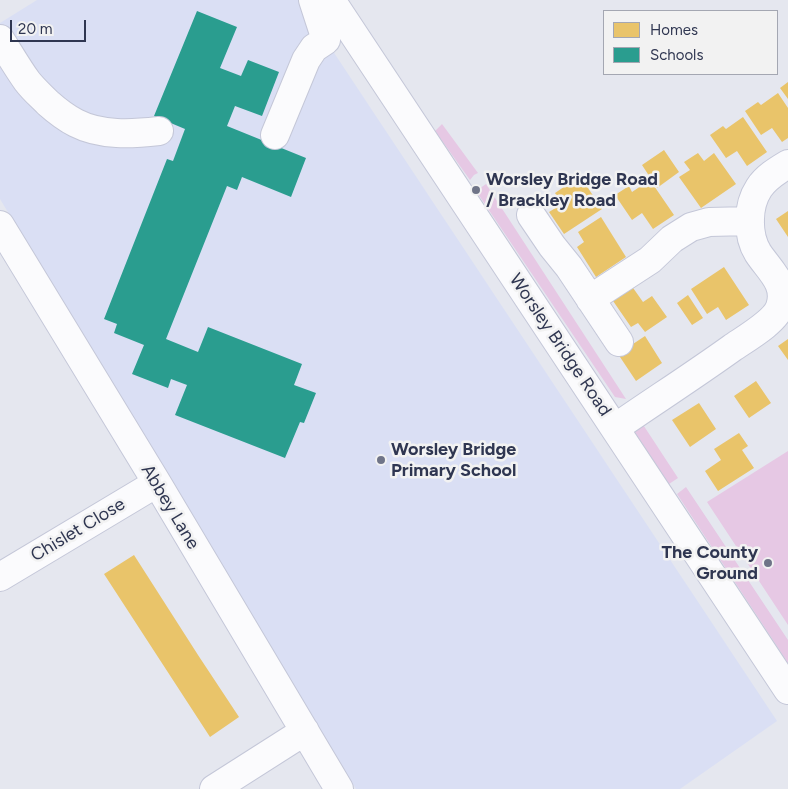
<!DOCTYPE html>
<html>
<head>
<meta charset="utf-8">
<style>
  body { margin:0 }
  #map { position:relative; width:788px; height:789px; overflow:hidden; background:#e5e7ef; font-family:Figtree,sans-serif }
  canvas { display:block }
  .legend { position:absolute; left:603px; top:10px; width:175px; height:65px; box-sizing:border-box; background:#f2f2f2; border:1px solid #a4a7b2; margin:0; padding:6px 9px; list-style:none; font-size:15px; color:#2f3651 }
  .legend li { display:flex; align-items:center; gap:10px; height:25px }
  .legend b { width:25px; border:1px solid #a4a7b2 }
  .scale { position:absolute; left:10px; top:20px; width:76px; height:22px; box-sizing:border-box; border:2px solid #2f3651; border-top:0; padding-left:6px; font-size:15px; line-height:18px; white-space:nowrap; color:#2f3651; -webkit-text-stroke:4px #f2f2f2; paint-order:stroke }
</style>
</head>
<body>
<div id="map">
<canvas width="788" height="789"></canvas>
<ul class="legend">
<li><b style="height:14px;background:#e9c46a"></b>Homes</li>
<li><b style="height:14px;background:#2a9d8f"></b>Schools</li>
</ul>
<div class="scale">20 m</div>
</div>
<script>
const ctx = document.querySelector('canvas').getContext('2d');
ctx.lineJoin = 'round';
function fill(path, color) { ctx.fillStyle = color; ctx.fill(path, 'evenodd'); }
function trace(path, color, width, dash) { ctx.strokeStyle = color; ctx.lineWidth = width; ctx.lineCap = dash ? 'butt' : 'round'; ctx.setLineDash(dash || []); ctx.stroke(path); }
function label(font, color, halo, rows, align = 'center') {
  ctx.font = font + ' Figtree,sans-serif'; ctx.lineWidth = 5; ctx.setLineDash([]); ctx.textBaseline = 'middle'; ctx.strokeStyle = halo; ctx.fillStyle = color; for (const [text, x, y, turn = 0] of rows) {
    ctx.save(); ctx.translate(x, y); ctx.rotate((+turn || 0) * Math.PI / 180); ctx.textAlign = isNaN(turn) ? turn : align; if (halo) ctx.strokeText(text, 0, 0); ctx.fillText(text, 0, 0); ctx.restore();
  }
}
fill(new Path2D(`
  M 37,0 L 299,0 L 777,721 L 680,789 L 356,789 L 0,199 L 0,23 Z`), '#dadff4');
fill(new Path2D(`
  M 442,124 L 478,173 L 474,175 L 470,180 L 435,131 Z
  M 486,184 L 626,399 L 615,397 L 476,191 Z
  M 640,420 L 678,478 L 669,484 L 632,428 Z
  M 788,451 L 788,625 L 707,502 Z
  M 686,487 L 788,640 L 788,663 L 677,494 Z`), '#e6c8e4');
fill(new Path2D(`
  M 788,82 L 788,99 L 780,88 Z
  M 778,93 L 788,108 L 788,138 L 782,142 L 772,128 L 761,135 L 745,111 L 758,102 L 761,105 Z
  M 743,117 L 767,152 L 747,166 L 737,151 L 726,158 L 710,135 L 723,126 L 726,129 Z
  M 664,150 L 679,172 L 657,188 L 642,165 Z
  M 698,153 L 704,161 L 714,153 L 736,184 L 701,208 L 679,177 L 690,170 L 684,162 Z
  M 580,176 L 602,209 L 564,234 L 549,212 L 562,204 L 555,193 Z
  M 650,180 L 674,215 L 653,229 L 642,213 L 632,220 L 615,195 L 629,186 L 632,192 Z
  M 788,211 L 788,237 L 776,219 Z
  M 601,217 L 626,257 L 596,277 L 577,247 L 584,242 L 578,232 Z
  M 724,267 L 749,305 L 726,320 L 718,307 L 707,314 L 691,289 Z
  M 631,285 L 643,302 L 652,296 L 667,317 L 645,332 L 638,323 L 631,327 L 611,298 Z
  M 688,295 L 703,318 L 692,325 L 677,303 Z
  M 645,336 L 662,363 L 636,381 L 618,354 Z
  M 788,339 L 788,360 L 778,346 Z
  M 756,381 L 771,403 L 749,418 L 734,396 Z
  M 699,403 L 716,429 L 690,447 L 672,420 Z
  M 739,433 L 748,446 L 742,450 L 754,468 L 718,491 L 705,471 L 721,460 L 714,449 Z
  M 134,555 L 198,655 L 239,717 L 210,737 L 104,574 Z`), '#e9c46a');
fill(new Path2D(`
  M 197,11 L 237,27 L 220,68 L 241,76 L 248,60 L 279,72 L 262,116 L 235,106 L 227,126 L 306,158 L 291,197 L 242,177 L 237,190 L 227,186 L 166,339 L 198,352 L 208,327 L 302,364 L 294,385 L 316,393 L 304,423 L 300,422 L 285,458 L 175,415 L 187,385 L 171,379 L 168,388 L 132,374 L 144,345 L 114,333 L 117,324 L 104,319 L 167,159 L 173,161 L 185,129 L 154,116 Z`), '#2a9d8f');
const minor = new Path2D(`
  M 331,0 L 788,690
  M 0,39 C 9,53 17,67 27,81 C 33,89 41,96 48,103 C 57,111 66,118 76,123 C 101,136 132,134 159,131
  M 275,135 L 306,60 L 314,48 L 326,40 L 313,0
  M 531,215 L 552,246 L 569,267 L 619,342
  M 0,225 L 157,483 L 339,789
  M 590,299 L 650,260 L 672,239 L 691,227 L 709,222 L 750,221
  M 615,428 C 654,401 693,376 732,348 C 745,339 775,322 780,307 C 788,284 769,270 758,253 C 747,235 747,206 759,188 C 766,177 778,170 788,164
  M 0,577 L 157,483
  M 214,789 L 305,731`);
trace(minor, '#c4c7d8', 30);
trace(minor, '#fbfbfd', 28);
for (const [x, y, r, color] of [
  [476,190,5,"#6f7488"],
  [381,460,5,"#6f7488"],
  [768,563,5,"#6f7488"]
]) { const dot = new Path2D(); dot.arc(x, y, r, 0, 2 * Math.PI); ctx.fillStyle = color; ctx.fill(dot); trace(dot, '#f2f2f2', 2); }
label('bold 18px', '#2f3651', '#f2f2f2', [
  ["Worsley Bridge Road",486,180],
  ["/ Brackley Road",486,201],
  ["Worsley Bridge",391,450],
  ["Primary School",391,471],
  ["The County",758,553,"right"],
  ["Ground",758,574,"right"]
], 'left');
label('18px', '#2f3651', '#f2f2f2', [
  ["Worsley Bridge Road",560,345,56],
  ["Abbey Lane",170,507,59],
  ["Chislet Close",78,530,-31]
]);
</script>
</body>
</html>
